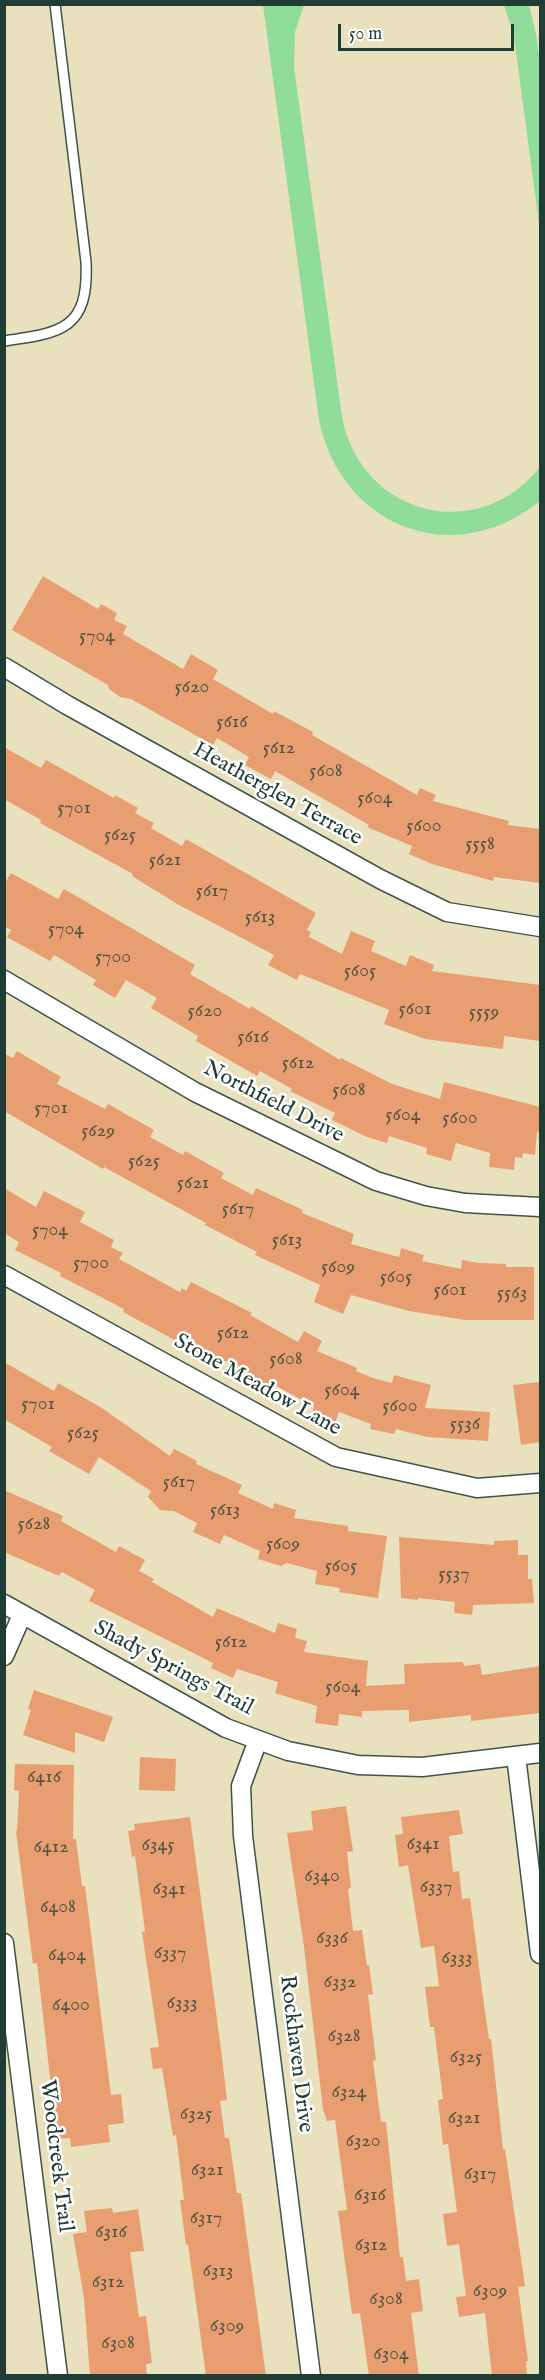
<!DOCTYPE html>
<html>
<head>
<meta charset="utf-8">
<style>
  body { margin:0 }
  #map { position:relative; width:545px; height:2380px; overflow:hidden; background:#e9e0bd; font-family:"IM FELL English",serif }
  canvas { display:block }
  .frame { position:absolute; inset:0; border:6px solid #1f3d34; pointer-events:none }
  .scale { position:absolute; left:338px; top:24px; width:176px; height:27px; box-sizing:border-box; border:3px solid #1f3d34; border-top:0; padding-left:8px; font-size:18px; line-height:21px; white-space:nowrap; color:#1f3d34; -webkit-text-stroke:4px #fff; paint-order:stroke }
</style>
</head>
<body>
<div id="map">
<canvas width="545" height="2380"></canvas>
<div class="frame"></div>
<div class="scale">50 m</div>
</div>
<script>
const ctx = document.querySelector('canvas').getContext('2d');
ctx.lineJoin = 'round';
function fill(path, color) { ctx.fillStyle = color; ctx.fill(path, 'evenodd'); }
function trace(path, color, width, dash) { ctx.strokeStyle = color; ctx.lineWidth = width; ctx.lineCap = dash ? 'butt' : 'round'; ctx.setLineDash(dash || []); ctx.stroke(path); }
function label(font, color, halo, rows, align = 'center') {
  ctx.font = font + ' "IM FELL English",serif'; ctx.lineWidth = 5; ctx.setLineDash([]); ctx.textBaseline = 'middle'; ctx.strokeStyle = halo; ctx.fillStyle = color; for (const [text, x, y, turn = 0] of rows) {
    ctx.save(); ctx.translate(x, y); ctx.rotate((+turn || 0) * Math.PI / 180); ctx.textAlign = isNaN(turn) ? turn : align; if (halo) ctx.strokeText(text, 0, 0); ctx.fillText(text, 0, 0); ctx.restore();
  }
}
fill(new Path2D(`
  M 263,5 L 304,5 L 295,32 L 294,67 L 342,417 C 361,515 477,546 540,467 L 540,501 C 454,571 341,527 319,420 Z
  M 504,5 L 529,5 L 536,34 L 540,63 L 540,231 L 514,37 Z`), '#90dd9a');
fill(new Path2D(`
  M 43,576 L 98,609 L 101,604 L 117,613 L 114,620 L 127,626 L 123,634 L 183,669 L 191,654 L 218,670 L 213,679 L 273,714 L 274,711 L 313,732 L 312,735 L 417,795 L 420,788 L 436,795 L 433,801 L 509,821 L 508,825 L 540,829 L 540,883 L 494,877 L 493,881 L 432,864 L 409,854 L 412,846 L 367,827 L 369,825 L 275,771 L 271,779 L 245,765 L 249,757 L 217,738 L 213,745 L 131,699 L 120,697 L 109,689 L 108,685 L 12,630 Z
  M 4,747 L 41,768 L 46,760 L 114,798 L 115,795 L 138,808 L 135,813 L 154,823 L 151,828 L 182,846 L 186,839 L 316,913 L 307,930 L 311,932 L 309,937 L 342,954 L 351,931 L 375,941 L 371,951 L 406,966 L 410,955 L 434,965 L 432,971 L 540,985 L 540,1041 L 504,1036 L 503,1049 L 425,1039 L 384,1024 L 389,1010 L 300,974 L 297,980 L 268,965 L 274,955 L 179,905 L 132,876 L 133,874 L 40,823 L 41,820 L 4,799 Z
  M 11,873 L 58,899 L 64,889 L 195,965 L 190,974 L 250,1009 L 251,1006 L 340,1060 L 341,1058 L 392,1084 L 440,1099 L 444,1082 L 540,1107 L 539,1131 L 537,1132 L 535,1155 L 523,1153 L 522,1158 L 515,1157 L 514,1170 L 489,1167 L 490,1153 L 456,1143 L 451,1161 L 426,1154 L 427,1148 L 389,1136 L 387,1143 L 367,1137 L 332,1120 L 335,1113 L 290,1091 L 292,1089 L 260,1071 L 257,1076 L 196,1041 L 198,1036 L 151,1008 L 157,998 L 126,980 L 115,998 L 93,985 L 96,980 L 54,955 L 50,961 L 7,937 L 11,930 L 4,926 L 4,885 Z
  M 17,1051 L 61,1077 L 57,1084 L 105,1109 L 108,1104 L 154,1130 L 150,1137 L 183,1155 L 185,1151 L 224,1173 L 221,1178 L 253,1195 L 256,1188 L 303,1210 L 302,1213 L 354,1234 L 351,1244 L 399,1257 L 401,1248 L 424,1255 L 422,1261 L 461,1269 L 462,1260 L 479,1263 L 506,1264 L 506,1267 L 534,1267 L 534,1320 L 465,1320 L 409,1311 L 351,1295 L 343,1314 L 314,1302 L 320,1285 L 255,1255 L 257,1252 L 205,1225 L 206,1223 L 104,1167 L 103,1169 L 4,1111 L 4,1054 L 13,1058 Z
  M 4,1188 L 36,1207 L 44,1191 L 85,1212 L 80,1222 L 114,1240 L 111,1247 L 123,1253 L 119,1259 L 180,1292 L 182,1288 L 186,1291 L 191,1282 L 252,1313 L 250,1315 L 298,1342 L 304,1331 L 322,1341 L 317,1351 L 357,1368 L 356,1371 L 373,1378 L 392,1383 L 394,1375 L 431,1385 L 425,1408 L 490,1412 L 488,1441 L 427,1437 L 396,1429 L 394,1434 L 370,1429 L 371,1424 L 339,1412 L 335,1423 L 312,1413 L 314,1407 L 273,1384 L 268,1393 L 248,1382 L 252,1374 L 230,1361 L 215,1362 L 123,1312 L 124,1309 L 60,1276 L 61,1273 L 15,1250 L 19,1242 L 4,1233 Z
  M 4,1362 L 54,1391 L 58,1383 L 102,1408 L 170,1456 L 174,1449 L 197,1461 L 196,1464 L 242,1485 L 238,1493 L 273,1509 L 274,1503 L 296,1510 L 294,1518 L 348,1526 L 348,1531 L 387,1536 L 378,1598 L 339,1592 L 340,1588 L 315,1584 L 317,1571 L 287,1563 L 281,1566 L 258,1559 L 260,1551 L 224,1535 L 220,1544 L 193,1532 L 197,1523 L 174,1511 L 160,1510 L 148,1497 L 151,1491 L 99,1457 L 89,1474 L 49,1451 L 52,1447 L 4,1419 Z
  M 540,1382 L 540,1442 L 521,1445 L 513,1385 Z
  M 4,1490 L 63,1516 L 61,1521 L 116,1552 L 119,1546 L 145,1560 L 139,1571 L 154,1579 L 152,1582 L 213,1617 L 217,1608 L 275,1633 L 278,1623 L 297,1629 L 295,1638 L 307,1641 L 304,1652 L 368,1661 L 366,1686 L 405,1684 L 404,1664 L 463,1662 L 464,1666 L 480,1664 L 482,1675 L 540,1666 L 540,1713 L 471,1721 L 471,1715 L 409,1722 L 409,1710 L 362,1711 L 362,1717 L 339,1714 L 338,1726 L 315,1723 L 317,1706 L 275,1693 L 278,1682 L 237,1669 L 233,1678 L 211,1668 L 213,1663 L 89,1601 L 95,1590 L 62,1572 L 59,1576 L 4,1552 Z
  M 399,1537 L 494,1545 L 494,1541 L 518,1540 L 518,1555 L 528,1555 L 528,1579 L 532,1579 L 534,1603 L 473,1605 L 472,1615 L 454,1613 L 455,1602 L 418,1598 L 418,1600 L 401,1598 Z
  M 34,1690 L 113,1717 L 104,1742 L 75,1732 L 75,1753 L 23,1735 L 31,1710 L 28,1709 Z
  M 140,1757 L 176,1759 L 175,1791 L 139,1790 Z
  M 15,1764 L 74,1765 L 73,1839 L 76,1839 L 82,1886 L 85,1886 L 111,2095 L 121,2094 L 124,2123 L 108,2125 L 110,2142 L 71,2147 L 70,2138 L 57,2139 L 37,1963 L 33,1964 L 16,1831 L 17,1831 L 19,1791 L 14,1790 Z
  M 346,1806 L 353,1851 L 347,1852 L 351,1888 L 348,1889 L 353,1931 L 362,1930 L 367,1966 L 369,1965 L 373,1994 L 368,1995 L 376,2060 L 373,2061 L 381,2122 L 386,2122 L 400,2257 L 403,2257 L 406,2281 L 419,2279 L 423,2311 L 411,2313 L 419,2376 L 369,2376 L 360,2313 L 352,2314 L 338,2211 L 347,2210 L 335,2120 L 327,2121 L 323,2109 L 304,1947 L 287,1833 L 313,1830 L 311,1811 Z
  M 459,1810 L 463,1834 L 449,1836 L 453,1872 L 459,1871 L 462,1899 L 470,1898 L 484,2005 L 489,2039 L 491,2039 L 503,2149 L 505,2149 L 525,2286 L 518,2287 L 528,2361 L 526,2361 L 527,2376 L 492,2376 L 485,2313 L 459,2317 L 456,2297 L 466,2296 L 459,2244 L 447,2246 L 443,2214 L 457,2212 L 448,2144 L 443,2145 L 438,2100 L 443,2099 L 434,2027 L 430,2027 L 425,1987 L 439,1986 L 434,1946 L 421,1948 L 408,1865 L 399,1867 L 395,1835 L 403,1834 L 401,1817 Z
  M 190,1817 L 222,2057 L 227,2100 L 220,2101 L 225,2138 L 229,2138 L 237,2193 L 241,2193 L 266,2376 L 206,2376 L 188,2244 L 186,2245 L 180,2200 L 184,2200 L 176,2135 L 173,2136 L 162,2068 L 153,2069 L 150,2048 L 159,2047 L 142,1932 L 145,1931 L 135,1856 L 132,1857 L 128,1831 L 135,1830 L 134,1824 Z
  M 112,2208 L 113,2213 L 138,2209 L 144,2251 L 130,2252 L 139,2317 L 146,2316 L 152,2363 L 146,2364 L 147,2376 L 90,2376 L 84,2298 L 73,2234 L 87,2232 L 84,2211 Z`), '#e99e71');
const service = new Path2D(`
  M 4,341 C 62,333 89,329 86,262 L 55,4`);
const minor = new Path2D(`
  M 4,667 L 67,705 L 380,879 L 447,912 L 540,927
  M 4,980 L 195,1092 L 376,1181 L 426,1196 L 465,1203 L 540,1207
  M 4,1275 L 336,1457 L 477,1488 L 540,1483
  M 4,1604 L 226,1728 L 288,1751 L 358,1765 L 422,1767 L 540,1753
  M 4,1656 L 22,1615
  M 258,1740 L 241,1786 L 243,1836 L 311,2376
  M 516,1756 L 540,1954
  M 4,1943 L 58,2376`);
trace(service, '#3d5549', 12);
trace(minor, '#3d5549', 21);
trace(service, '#fff', 9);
trace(minor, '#fff', 18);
label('20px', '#525543', null, [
  ["5704",97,637],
  ["5620",192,688],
  ["5616",232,723],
  ["5612",279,749],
  ["5608",326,772],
  ["5604",375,799],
  ["5701",74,809],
  ["5600",424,827],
  ["5625",120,836],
  ["5558",480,845],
  ["5621",165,861],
  ["5617",212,892],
  ["5613",260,918],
  ["5704",66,930],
  ["5700",113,958],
  ["5605",360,972],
  ["5601",415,1010],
  ["5620",205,1012],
  ["5559",484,1013],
  ["5616",253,1038],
  ["5612",298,1064],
  ["5608",349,1091],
  ["5701",51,1109],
  ["5604",403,1116],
  ["5600",460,1119],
  ["5629",98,1132],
  ["5625",144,1162],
  ["5621",193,1184],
  ["5617",238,1210],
  ["5704",50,1231],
  ["5613",287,1241],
  ["5700",91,1264],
  ["5609",338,1268],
  ["5605",396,1278],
  ["5601",450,1291],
  ["5563",512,1294],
  ["5612",233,1334],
  ["5608",286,1360],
  ["5604",342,1391],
  ["5701",38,1405],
  ["5600",400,1407],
  ["5536",465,1425],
  ["5625",83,1434],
  ["5617",179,1483],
  ["5613",225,1511],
  ["5628",34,1525],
  ["5609",283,1545],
  ["5605",341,1567],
  ["5537",454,1575],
  ["5612",231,1643],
  ["5604",343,1688],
  ["6416",44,1778],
  ["6341",423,1845],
  ["6345",158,1846],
  ["6412",51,1848],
  ["6340",322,1877],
  ["6337",436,1888],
  ["6341",169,1890],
  ["6408",58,1908],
  ["6336",332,1939],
  ["6337",170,1954],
  ["6404",67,1956],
  ["6333",457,1959],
  ["6332",340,1983],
  ["6333",182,2004],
  ["6400",71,2006],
  ["6328",344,2037],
  ["6325",466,2058],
  ["6324",349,2093],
  ["6325",196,2115],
  ["6321",464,2119],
  ["6320",363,2142],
  ["6321",207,2171],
  ["6317",480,2175],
  ["6316",370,2196],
  ["6317",206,2219],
  ["6316",111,2233],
  ["6312",371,2246],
  ["6313",218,2272],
  ["6312",108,2283],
  ["6309",490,2292],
  ["6308",386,2300],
  ["6309",227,2327],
  ["6308",118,2344],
  ["6304",391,2355]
]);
label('22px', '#1f3d34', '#fff', [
  ["Heatherglen Terrace",277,795,29],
  ["Northfield Drive",273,1103,27],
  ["Stone Meadow Lane",257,1386,29],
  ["Shady Springs Trail",173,1669,28],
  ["Rockhaven Drive",295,2054,83],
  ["Woodcreek Trail",55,2156,83]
]);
</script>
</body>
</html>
